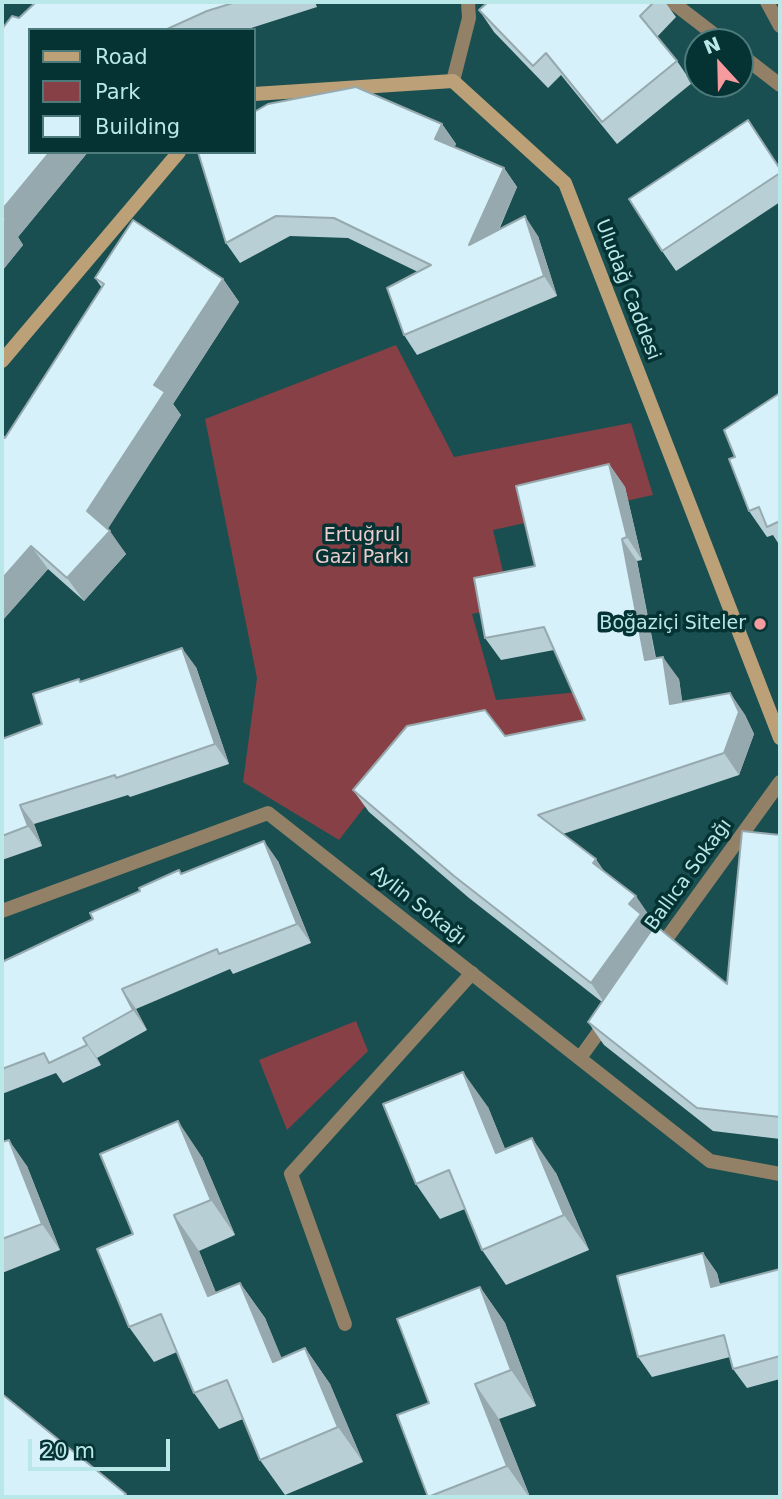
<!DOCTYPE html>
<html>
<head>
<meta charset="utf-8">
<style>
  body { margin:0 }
  #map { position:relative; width:782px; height:1499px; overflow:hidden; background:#194f50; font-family:"DejaVu Sans",sans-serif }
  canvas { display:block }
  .frame { position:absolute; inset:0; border:4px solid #bae7e7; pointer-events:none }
  .legend { position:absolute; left:28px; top:28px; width:228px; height:126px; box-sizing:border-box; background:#053334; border:2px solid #4d7b7c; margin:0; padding:9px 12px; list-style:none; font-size:21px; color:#bae7e7 }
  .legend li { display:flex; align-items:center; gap:14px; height:35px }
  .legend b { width:35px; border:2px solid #4d7b7c }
  .north { position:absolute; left:684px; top:28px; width:70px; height:70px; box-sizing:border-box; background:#053334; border:2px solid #4d7b7c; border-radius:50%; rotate:338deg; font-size:19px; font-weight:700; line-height:28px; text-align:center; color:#bae7e7 }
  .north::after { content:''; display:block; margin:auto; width:24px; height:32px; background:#f59b9e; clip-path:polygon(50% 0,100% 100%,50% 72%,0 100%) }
  .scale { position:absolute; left:28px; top:1439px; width:142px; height:32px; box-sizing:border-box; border:4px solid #bae7e7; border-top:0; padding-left:9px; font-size:21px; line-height:24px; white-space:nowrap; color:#bae7e7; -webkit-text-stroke:5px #053334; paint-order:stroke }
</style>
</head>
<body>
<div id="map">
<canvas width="782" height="1499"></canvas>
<div class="frame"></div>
<ul class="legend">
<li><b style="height:9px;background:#bca078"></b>Road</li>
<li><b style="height:19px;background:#874045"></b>Park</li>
<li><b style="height:19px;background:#d6f1f9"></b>Building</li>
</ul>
<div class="north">N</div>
<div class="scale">20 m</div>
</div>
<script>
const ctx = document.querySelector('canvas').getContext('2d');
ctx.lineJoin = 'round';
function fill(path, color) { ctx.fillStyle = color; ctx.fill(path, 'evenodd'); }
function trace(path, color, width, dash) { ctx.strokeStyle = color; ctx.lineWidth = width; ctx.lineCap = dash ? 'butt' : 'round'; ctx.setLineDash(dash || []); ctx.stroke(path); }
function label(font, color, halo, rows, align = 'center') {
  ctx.font = font + ' "DejaVu Sans",sans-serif'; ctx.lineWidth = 7; ctx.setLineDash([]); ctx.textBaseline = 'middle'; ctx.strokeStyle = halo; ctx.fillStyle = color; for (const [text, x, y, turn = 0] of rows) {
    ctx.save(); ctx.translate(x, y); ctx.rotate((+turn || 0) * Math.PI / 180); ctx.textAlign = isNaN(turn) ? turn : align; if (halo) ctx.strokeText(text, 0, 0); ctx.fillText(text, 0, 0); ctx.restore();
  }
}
fill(new Path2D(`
  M 396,345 L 454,457 L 631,423 L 653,495 L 493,530 L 511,605 L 472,614 L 496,700 L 579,692 L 589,744 L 400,761 L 339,840 L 243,782 L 257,678 L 205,419 Z
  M 356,1021 L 368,1051 L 287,1130 L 259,1060 Z`), '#874045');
trace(new Path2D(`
  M 345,1324 L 291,1174 L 472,973`), '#928067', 14);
trace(new Path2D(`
  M 672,2 L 724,42
  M 767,2 L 780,26
  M 740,54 L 780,85
  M 453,81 L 469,18 L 468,2
  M 2,911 L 268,813 L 710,1161 L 780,1174
  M 659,949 L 780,782
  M 580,1058 L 608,1019`), '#928067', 14);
trace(new Path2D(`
  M 254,94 L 453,81 L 565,183 L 780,738
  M 2,361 L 179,152`), '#bca078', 14);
fill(new Path2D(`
  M 36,2 L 315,2 L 317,7 L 245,30 L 30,30 L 30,152 L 88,152 L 18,237 L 23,245 L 2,271 L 2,29 L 19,18 Z
  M 488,2 L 665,2 L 676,17 L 657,37 L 677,61 L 692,83 L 617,144 L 561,75 L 548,88 L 494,32 L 479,10 Z
  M 748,120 L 780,168 L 780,202 L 676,271 L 662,251 Z
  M 442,124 L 456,144 L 454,147 L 504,168 L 517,187 L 499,230 L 538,236 L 557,296 L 417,355 L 404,335 L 418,272 L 348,238 L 290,236 L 240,263 L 226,243 Z
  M 95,278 L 223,279 L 239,302 L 173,404 L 181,415 L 107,529 L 126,554 L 84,601 L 48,569 L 2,621 L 2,435 L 5,438 L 102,288 Z
  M 780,393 L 780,546 L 773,535 L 767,537 L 749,511 L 735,457 Z
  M 609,464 L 625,487 L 642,560 L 637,561 L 656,658 L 679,679 L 682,702 L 730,693 L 745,715 L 754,734 L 739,775 L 563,834 L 604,871 L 651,918 L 647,923 L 652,930 L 727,984 L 780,835 L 780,1139 L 713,1131 L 604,1045 L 588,1022 L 602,1002 L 469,898 L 369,812 L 353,790 L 505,736 L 585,720 L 554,650 L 501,660 L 485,638 L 535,566 Z
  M 196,667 L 229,764 L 130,797 L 128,795 L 34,824 L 42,846 L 2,860 L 2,739 L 42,724 L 81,682 Z
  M 278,861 L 311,943 L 233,974 L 230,969 L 136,1009 L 147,1030 L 97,1058 L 101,1065 L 63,1083 L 56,1073 L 2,1094 L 2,962 L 93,919 L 140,891 L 179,870 L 182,874 Z
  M 488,1107 L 505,1149 L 556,1173 L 589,1250 L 506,1285 L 482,1250 L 465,1209 L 440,1219 L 416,1184 Z
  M 2,1142 L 27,1166 L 60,1250 L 2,1273 Z
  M 202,1157 L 235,1235 L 199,1251 L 216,1293 L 240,1283 L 265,1318 L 281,1358 L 305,1348 L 330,1384 L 363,1462 L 285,1495 L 260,1460 L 243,1419 L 219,1429 L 194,1393 L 177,1352 L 154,1362 L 129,1327 L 133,1234 Z
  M 703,1253 L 717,1273 L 720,1285 L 780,1269 L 780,1379 L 747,1388 L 733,1369 L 730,1357 L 652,1377 L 638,1357 Z
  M 480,1287 L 505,1323 L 536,1406 L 499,1419 L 530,1497 L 429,1497 L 397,1415 L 429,1403 Z`), '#b8cfd6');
fill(new Path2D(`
  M 442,124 L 456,144 L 449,159 L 435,139 Z
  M 50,152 L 88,152 L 18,237 L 23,245 L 2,271 L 2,210 Z
  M 504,168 L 517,187 L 483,265 L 469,245 Z
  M 525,216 L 538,236 L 557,296 L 544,276 Z
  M 223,279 L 239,302 L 173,404 L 181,415 L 104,535 L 87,511 L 154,385 Z
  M 609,464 L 625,487 L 642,560 L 627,537 Z
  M 110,531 L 126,554 L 84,601 L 67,578 Z
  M 622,539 L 637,561 L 660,682 L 645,660 Z
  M 31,546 L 48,569 L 2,621 L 2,579 Z
  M 182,648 L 196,667 L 229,764 L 215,744 Z
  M 663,657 L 679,679 L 686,726 L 670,704 Z
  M 730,693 L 745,715 L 754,734 L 739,775 L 724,753 Z
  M 20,805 L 34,824 L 42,846 L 28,826 Z
  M 264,841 L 278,861 L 311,943 L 297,924 Z
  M 596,859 L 611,881 L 593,863 Z
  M 636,896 L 651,918 L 647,923 L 657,936 L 606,1005 L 591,983 L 629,904 Z
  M 122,989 L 136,1009 L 147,1030 L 133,1010 Z
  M 83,1038 L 97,1058 L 101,1065 L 87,1045 Z
  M 463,1072 L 488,1107 L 521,1188 L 496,1153 Z
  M 178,1121 L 202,1157 L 235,1235 L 211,1200 Z
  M 532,1138 L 556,1173 L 589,1250 L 564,1215 Z
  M 9,1140 L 27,1166 L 60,1250 L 42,1224 Z
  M 174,1215 L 199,1251 L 232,1332 L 208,1296 Z
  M 703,1253 L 717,1273 L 725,1307 L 711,1287 Z
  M 240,1283 L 265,1318 L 298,1397 L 273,1362 Z
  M 480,1287 L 505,1323 L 536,1406 L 511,1370 Z
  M 305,1348 L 330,1384 L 363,1462 L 338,1427 Z
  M 475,1384 L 499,1419 L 530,1497 L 529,1497 L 507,1466 Z`), '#96a9ae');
const building = new Path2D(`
  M 36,2 L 236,2 L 207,11 L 165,30 L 30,30 L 30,152 L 50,152 L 2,210 L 2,29 L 12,16 L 19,18 Z
  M 488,2 L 654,2 L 640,16 L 677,61 L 602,122 L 546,53 L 533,66 L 479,10 Z
  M 356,87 L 442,124 L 435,139 L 504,168 L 469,245 L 525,216 L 544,276 L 404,335 L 387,288 L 431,265 L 334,218 L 276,216 L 226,243 L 198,152 L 254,152 L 254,112 L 268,104 Z
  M 748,120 L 780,169 L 780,173 L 662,251 L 629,199 Z
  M 2,216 L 6,219 L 2,224 Z
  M 133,220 L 223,279 L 154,385 L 165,392 L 87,511 L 110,531 L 67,578 L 31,546 L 2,579 L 2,435 L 5,438 L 104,284 L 95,278 Z
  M 780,393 L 780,521 L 767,527 L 759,507 L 749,511 L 729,459 L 735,457 L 724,430 Z
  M 609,464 L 627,537 L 622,539 L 645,660 L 663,657 L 670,704 L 730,693 L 739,712 L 724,753 L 538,815 L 596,859 L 593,863 L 636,896 L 629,904 L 641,914 L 591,983 L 454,876 L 353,790 L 407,726 L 485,710 L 505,736 L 585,720 L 544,627 L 485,638 L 474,578 L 535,566 L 516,486 Z
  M 182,648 L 215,744 L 116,778 L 115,775 L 20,805 L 28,826 L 2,836 L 2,739 L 42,724 L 33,694 L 79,679 L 80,682 Z
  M 742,831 L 780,835 L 780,1117 L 697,1108 L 588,1022 L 655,925 L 727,984 Z
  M 264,841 L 297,924 L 219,954 L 217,949 L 122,989 L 133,1010 L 83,1038 L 87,1045 L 49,1063 L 44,1053 L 2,1069 L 2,962 L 93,919 L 90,913 L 140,891 L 139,888 L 179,870 L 181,874 Z
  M 463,1072 L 496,1153 L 532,1138 L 564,1215 L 482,1250 L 449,1170 L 416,1184 L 383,1104 Z
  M 178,1121 L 211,1200 L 174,1215 L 208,1296 L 240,1283 L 273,1362 L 305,1348 L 338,1427 L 260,1460 L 227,1380 L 194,1393 L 161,1314 L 129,1327 L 97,1249 L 133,1234 L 100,1154 Z
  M 9,1140 L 42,1224 L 2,1239 L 2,1142 Z
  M 703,1253 L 711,1287 L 780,1269 L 780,1356 L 733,1369 L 724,1335 L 638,1357 L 617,1276 Z
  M 480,1287 L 511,1370 L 475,1384 L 507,1466 L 428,1497 L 397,1415 L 429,1403 L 397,1319 Z
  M 2,1394 L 126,1494 L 123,1497 L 2,1497 Z`);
fill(building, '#d6f1f9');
trace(building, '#96a9ae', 2);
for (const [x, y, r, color] of [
  [760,624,7,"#f59b9e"]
]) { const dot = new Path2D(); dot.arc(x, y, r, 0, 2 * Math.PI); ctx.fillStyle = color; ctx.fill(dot); trace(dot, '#053334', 2.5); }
label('19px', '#bae7e7', '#053334', [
  ["Uludağ Caddesi",627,290,69],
  ["Ballıca Sokağı",689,875,-54],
  ["Aylin Sokağı",418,906,38]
]);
label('19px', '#eccccc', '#053334', [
  ["Ertuğrul",362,536],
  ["Gazi Parkı",362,558]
]);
label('19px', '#bae7e7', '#053334', [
  ["Boğaziçi Siteler",746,624]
], 'right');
</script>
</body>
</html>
